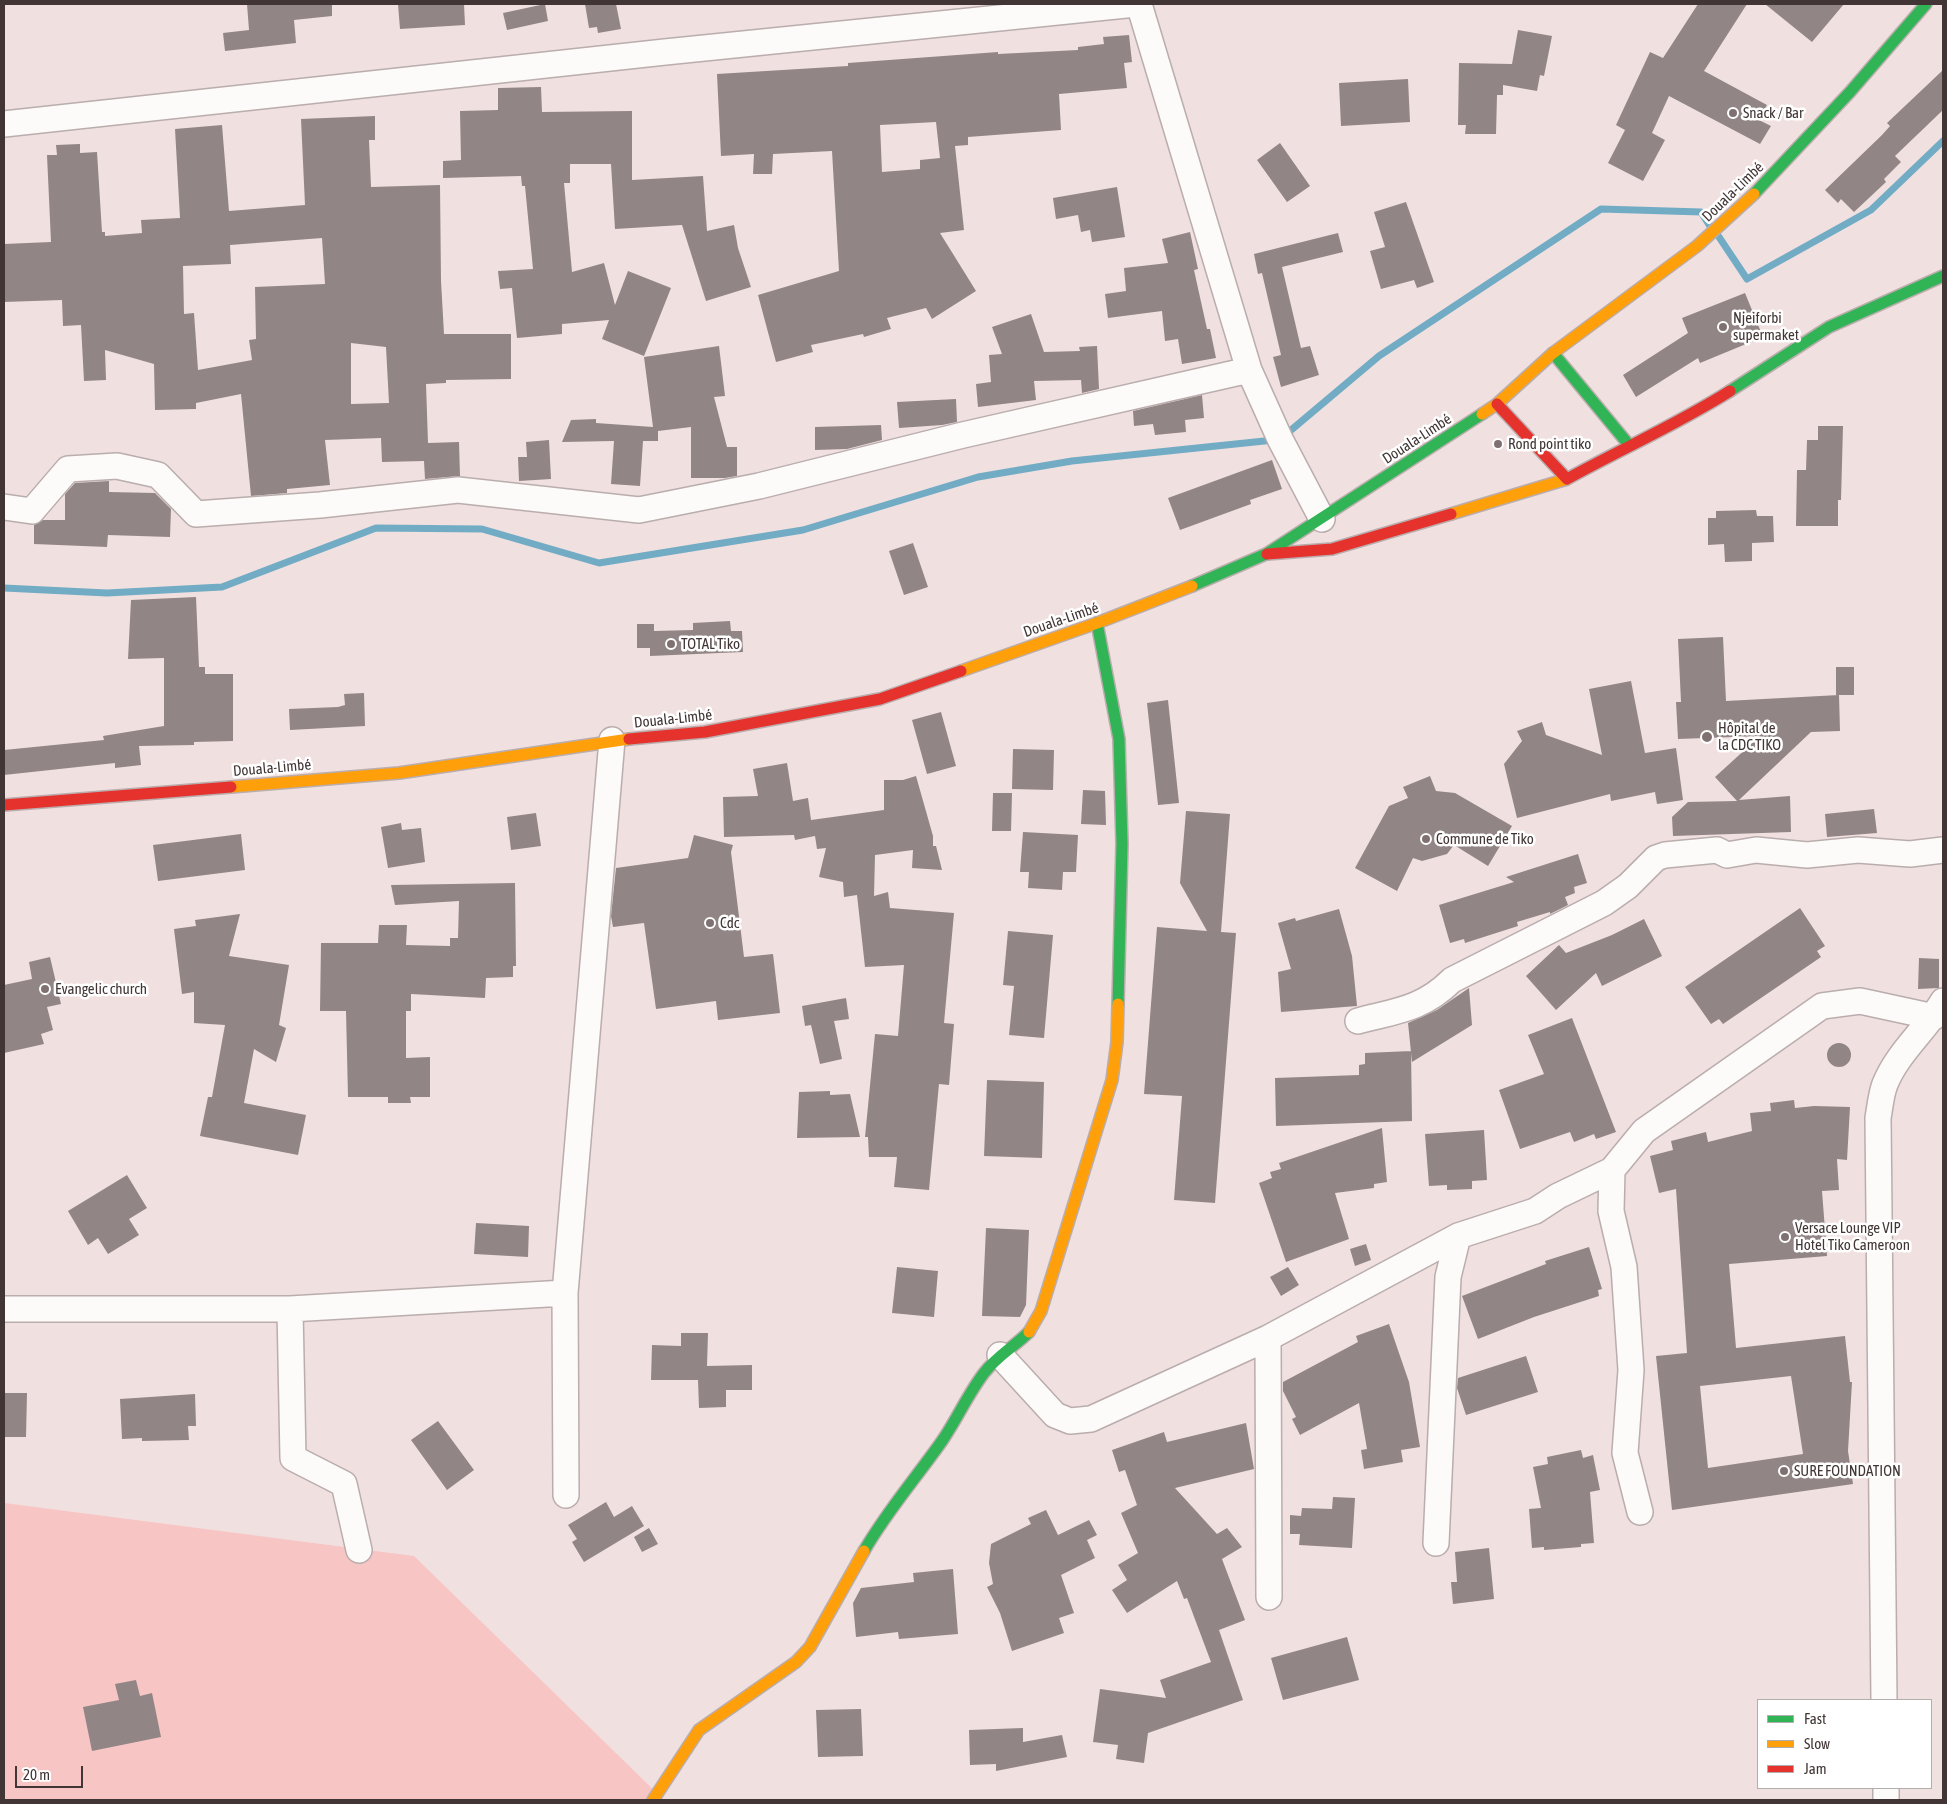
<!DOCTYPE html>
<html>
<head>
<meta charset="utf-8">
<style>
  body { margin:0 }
  #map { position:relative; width:1947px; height:1804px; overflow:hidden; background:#f1e0e0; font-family:"Asap Condensed",sans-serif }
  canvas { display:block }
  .frame { position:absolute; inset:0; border:5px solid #413535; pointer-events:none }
  .legend { position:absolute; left:1757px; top:1699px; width:175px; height:90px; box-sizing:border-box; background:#fff; border:1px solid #b3aeae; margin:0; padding:6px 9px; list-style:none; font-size:15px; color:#413535 }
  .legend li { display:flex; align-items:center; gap:10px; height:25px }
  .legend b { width:25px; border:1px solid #b3aeae }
  .scale { position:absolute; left:15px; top:1766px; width:68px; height:22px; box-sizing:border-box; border:2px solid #413535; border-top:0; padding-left:6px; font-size:15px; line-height:18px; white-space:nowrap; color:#413535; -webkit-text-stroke:4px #fff; paint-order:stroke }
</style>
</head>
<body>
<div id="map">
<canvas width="1947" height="1804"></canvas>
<div class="frame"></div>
<ul class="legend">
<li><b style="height:6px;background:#30b455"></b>Fast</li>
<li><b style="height:6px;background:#ff9f0a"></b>Slow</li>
<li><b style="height:6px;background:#e5322d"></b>Jam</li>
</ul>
<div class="scale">20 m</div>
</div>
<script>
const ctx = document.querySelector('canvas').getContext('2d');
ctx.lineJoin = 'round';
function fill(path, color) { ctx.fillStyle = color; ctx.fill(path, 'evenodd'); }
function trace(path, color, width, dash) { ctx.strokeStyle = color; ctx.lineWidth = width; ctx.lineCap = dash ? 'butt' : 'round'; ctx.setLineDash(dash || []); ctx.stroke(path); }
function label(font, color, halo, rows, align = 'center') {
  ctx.font = font + ' "Asap Condensed",sans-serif'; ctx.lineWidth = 5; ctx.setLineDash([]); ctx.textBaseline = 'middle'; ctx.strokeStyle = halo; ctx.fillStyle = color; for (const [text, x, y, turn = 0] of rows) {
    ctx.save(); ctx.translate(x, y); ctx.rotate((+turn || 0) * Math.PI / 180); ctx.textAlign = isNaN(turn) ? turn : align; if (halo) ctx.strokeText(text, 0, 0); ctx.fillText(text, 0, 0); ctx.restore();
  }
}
fill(new Path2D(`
  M 4,1503 L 414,1556 L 664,1800 L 4,1800 Z`), '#f8c5c5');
trace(new Path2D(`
  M 1717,234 L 1747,279 L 1871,210 L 1943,141
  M 1284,436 L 1379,356 L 1601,209 L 1701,212 L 1710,226
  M 4,588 L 107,593 L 222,587 L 376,528 L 482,529 L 599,563 L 803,530 L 978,477 L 1072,461 L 1274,440`), '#72acc4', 7);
fill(new Path2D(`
  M 247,4 L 332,4 L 332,16 L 294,20 L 296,43 L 225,51 L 223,33 L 249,30 Z
  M 398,4 L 464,4 L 465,25 L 400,29 Z
  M 545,4 L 548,21 L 507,30 L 503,13 Z
  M 585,4 L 616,4 L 621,29 L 598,33 L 597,27 L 589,28 Z
  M 1698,4 L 1747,4 L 1704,71 L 1767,105 L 1759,120 L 1771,126 L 1760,144 L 1669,96 L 1652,133 L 1665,140 L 1643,181 L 1608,163 L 1625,130 L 1616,125 L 1650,52 L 1663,58 Z
  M 1765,4 L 1844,4 L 1812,42 Z
  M 1518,30 L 1552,36 L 1544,76 L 1540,75 L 1537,91 L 1503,85 L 1503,95 L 1497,95 L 1496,134 L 1465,134 L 1466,125 L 1458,125 L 1459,63 L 1512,64 Z
  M 1129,35 L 1132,62 L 1124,63 L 1127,88 L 1059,94 L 1061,130 L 968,137 L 968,145 L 955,146 L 964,230 L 940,233 L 976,291 L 932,319 L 926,308 L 887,318 L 891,329 L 864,337 L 863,334 L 811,345 L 813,352 L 776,362 L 758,295 L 839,271 L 832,151 L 773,154 L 772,174 L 753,174 L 754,154 L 721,156 L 717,74 L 848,66 L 848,63 L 998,52 L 998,54 L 1078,50 L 1078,47 L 1104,44 L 1103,37 ZM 936,122 L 940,158 L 920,160 L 920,169 L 882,172 L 880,125 Z
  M 1943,70 L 1943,110 L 1895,156 L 1901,162 L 1884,179 L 1886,182 L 1854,212 L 1841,199 L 1838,203 L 1825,190 L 1882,135 L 1890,126 L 1887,123 Z
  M 1408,79 L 1410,122 L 1341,126 L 1339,83 Z
  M 541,87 L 542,112 L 632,111 L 632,180 L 703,176 L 707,231 L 734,225 L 738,248 L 751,287 L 706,301 L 682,225 L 615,229 L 611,164 L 570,164 L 570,183 L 564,183 L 572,272 L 604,263 L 615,305 L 628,271 L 671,288 L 644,356 L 602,339 L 609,320 L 562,324 L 562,334 L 517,338 L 512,288 L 500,289 L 498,271 L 533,269 L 525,186 L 522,186 L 521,176 L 443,178 L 443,161 L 461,160 L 460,111 L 498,110 L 498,88 Z
  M 375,116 L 375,140 L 369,140 L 371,187 L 440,185 L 441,281 L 444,334 L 511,334 L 511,379 L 446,380 L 446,383 L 426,384 L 428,443 L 459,442 L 460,476 L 425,479 L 424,461 L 382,462 L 381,438 L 325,440 L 330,485 L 287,489 L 287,493 L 251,496 L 241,394 L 196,403 L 196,409 L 155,410 L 154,364 L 105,350 L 106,380 L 84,381 L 81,325 L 63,326 L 62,300 L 4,302 L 4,244 L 51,242 L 47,155 L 57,155 L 56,145 L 80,144 L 80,153 L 97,152 L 102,232 L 105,232 L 105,236 L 142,233 L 141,220 L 180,218 L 175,129 L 222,125 L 229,211 L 305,205 L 301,119 ZM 322,238 L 325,284 L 255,287 L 256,339 L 249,340 L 252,360 L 198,370 L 194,313 L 184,314 L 183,266 L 231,264 L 230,245 ZM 351,343 L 386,347 L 389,403 L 351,404 Z
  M 1280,143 L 1310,186 L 1287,202 L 1257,160 Z
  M 1117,187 L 1125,237 L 1092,242 L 1090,230 L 1081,232 L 1078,215 L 1056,219 L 1053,198 Z
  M 1406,202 L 1434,282 L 1417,288 L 1414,280 L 1381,289 L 1370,251 L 1385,247 L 1374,212 Z
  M 1190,232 L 1198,269 L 1194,270 L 1207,329 L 1210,329 L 1216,358 L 1182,364 L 1178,339 L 1165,341 L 1162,311 L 1108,318 L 1105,294 L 1126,291 L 1124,268 L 1168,263 L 1162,239 Z
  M 1338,233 L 1343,252 L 1282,267 L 1301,348 L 1310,346 L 1319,375 L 1281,387 L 1273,357 L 1281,355 L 1262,273 L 1258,274 L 1254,254 Z
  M 1745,293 L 1763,337 L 1700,363 L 1698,358 L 1636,397 L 1623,375 L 1688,333 L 1682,318 Z
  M 1031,314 L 1044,352 L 1080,351 L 1079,347 L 1097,346 L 1099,389 L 1082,393 L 1081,380 L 1034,381 L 1036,400 L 978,407 L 976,384 L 991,382 L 989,355 L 1002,354 L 992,327 Z
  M 719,346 L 725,396 L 714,397 L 727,447 L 737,447 L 737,476 L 725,478 L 691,478 L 691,427 L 658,431 L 658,441 L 643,441 L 640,486 L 611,484 L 614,441 L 562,442 L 571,420 L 596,419 L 596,423 L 653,427 L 644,357 Z
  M 1202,395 L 1204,418 L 1185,420 L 1186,432 L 1155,435 L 1153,424 L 1134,426 L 1133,411 Z
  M 956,399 L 957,422 L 942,425 L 899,428 L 897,402 Z
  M 881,425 L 882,440 L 847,449 L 815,450 L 815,427 Z
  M 1818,426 L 1843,426 L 1841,500 L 1838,500 L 1838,526 L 1796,526 L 1797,470 L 1806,470 L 1807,440 L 1818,440 Z
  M 549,440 L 551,479 L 519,481 L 518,457 L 527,457 L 526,442 Z
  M 1272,460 L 1282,489 L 1250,500 L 1251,504 L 1180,530 L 1168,498 Z
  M 109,481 L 109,492 L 155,493 L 171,509 L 170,537 L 108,535 L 107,547 L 34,544 L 34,525 L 43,520 L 65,520 L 65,494 L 75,483 Z
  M 1756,510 L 1757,516 L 1773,516 L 1774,542 L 1752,543 L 1752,561 L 1725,562 L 1724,544 L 1708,545 L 1708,518 L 1716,518 L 1716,511 Z
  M 913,543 L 928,587 L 904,595 L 889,551 Z
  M 196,597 L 199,667 L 205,667 L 205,674 L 233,674 L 233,741 L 194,742 L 194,745 L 139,746 L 141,765 L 115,768 L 115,763 L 4,775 L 4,750 L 104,740 L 103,736 L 164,726 L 164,658 L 128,659 L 131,600 Z
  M 730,621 L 731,631 L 742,631 L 743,652 L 650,656 L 650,648 L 637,648 L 637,624 L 654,624 L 654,631 L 693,630 L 693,623 Z
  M 1723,637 L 1726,701 L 1839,695 L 1840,731 L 1811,732 L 1739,800 L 1790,796 L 1791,832 L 1673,836 L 1672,817 L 1688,802 L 1737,801 L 1715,777 L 1760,736 L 1678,739 L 1676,702 L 1681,702 L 1678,639 Z
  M 1836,667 L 1854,667 L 1854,695 L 1836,695 Z
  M 1631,681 L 1645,753 L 1676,748 L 1683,800 L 1657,804 L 1655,792 L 1611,801 L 1610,794 L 1517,818 L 1504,764 L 1522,741 L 1517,731 L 1542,722 L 1546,735 L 1602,755 L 1589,689 Z
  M 364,693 L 365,726 L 290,730 L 289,709 L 338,707 L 345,705 L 344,694 Z
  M 1168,700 L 1179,803 L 1158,805 L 1147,703 Z
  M 941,712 L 956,766 L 927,774 L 912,720 Z
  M 1013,749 L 1054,750 L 1053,790 L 1012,789 Z
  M 787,763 L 793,801 L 808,798 L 811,820 L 884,810 L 884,780 L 903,780 L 916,776 L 933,836 L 933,846 L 936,846 L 942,870 L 912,868 L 913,850 L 875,855 L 874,896 L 888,892 L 890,908 L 954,913 L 944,1023 L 954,1024 L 949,1085 L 939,1084 L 929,1190 L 894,1187 L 897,1157 L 869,1157 L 868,1137 L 865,1137 L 875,1034 L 898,1036 L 904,965 L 865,967 L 857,895 L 844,897 L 843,882 L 819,877 L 826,848 L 817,849 L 815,836 L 795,840 L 794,835 L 724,837 L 723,797 L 758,796 L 753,769 Z
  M 1430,776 L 1436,791 L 1455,793 L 1512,826 L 1488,866 L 1454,845 L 1447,854 L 1422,861 L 1413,858 L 1397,891 L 1355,868 L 1389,806 L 1408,798 L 1403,787 Z
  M 1083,790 L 1105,791 L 1106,825 L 1081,824 Z
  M 993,793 L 1012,793 L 1011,831 L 992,831 Z
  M 1874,809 L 1877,833 L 1827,837 L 1825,814 Z
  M 1186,811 L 1230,814 L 1221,932 L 1236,933 L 1215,1203 L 1174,1200 L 1182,1096 L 1144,1094 L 1157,927 L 1207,931 L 1180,883 Z
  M 536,813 L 541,846 L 511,850 L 507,817 Z
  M 401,823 L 402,830 L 421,828 L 425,862 L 388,868 L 381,827 Z
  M 1023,832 L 1078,835 L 1076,872 L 1063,872 L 1062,890 L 1028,888 L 1029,872 L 1020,872 Z
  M 241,834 L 245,870 L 158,881 L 153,845 Z
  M 694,835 L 733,845 L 731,852 L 744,957 L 773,954 L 780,1013 L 718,1020 L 716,1001 L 656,1009 L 644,923 L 613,927 L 611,916 L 616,868 L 688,858 Z
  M 1578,854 L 1587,883 L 1574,887 L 1575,893 L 1565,897 L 1568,905 L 1550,914 L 1550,912 L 1517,922 L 1518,926 L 1465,943 L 1464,939 L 1450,943 L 1439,905 L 1514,882 L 1506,877 Z
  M 515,883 L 516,966 L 513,966 L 513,977 L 486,978 L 485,998 L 411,994 L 411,1011 L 406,1011 L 406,1058 L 430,1057 L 430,1097 L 410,1097 L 411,1103 L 388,1103 L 388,1097 L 348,1097 L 346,1011 L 320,1011 L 321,943 L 378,943 L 379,925 L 407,925 L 406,945 L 450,946 L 450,938 L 458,938 L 459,901 L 395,905 L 391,885 Z
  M 1800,908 L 1825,946 L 1817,951 L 1821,957 L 1723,1024 L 1719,1019 L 1711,1024 L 1685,987 Z
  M 1339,909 L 1352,956 L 1357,1006 L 1281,1012 L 1278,972 L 1291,969 L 1278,923 L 1295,918 L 1296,921 Z
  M 240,914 L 229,956 L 289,965 L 279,1025 L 286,1028 L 276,1062 L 254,1049 L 244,1103 L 306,1115 L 298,1155 L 200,1136 L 208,1097 L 212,1097 L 225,1025 L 194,1023 L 194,992 L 182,994 L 174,929 L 196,926 L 195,920 Z
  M 1644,919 L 1662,956 L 1602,986 L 1596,973 L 1556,1010 L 1526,976 L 1559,945 L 1566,953 L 1612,935 Z
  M 1008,931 L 1053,935 L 1044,1038 L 1009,1035 L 1014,986 L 1003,985 Z
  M 50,957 L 61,1004 L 47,1007 L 53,1030 L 41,1034 L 44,1044 L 4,1053 L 4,985 L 32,979 L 29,962 Z
  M 1919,958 L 1939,959 L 1939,988 L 1918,989 Z
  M 1469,988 L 1472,1025 L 1412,1062 L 1408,1023 L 1437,1010 Z
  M 846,998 L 849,1019 L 834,1021 L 842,1059 L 820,1064 L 811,1025 L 805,1026 L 802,1006 Z
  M 1572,1018 L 1616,1132 L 1596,1139 L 1594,1134 L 1574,1142 L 1570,1132 L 1520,1149 L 1499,1090 L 1544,1074 L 1528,1035 Z
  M1827 1055a12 12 0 1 1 24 0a12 12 0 1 1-24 0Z
  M 1411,1051 L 1412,1121 L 1276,1126 L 1275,1078 L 1359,1075 L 1359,1065 L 1365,1064 L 1365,1053 Z
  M 987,1080 L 1044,1082 L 1042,1158 L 984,1156 Z
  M 830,1091 L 830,1095 L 850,1094 L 860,1137 L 797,1138 L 799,1092 Z
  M 1794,1100 L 1795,1108 L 1814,1106 L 1850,1107 L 1847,1160 L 1837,1159 L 1839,1190 L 1822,1191 L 1827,1256 L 1729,1264 L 1736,1348 L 1845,1336 L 1850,1382 L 1852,1382 L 1848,1451 L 1853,1484 L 1672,1510 L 1656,1356 L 1687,1353 L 1676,1189 L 1659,1193 L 1650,1156 L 1673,1150 L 1671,1141 L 1706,1132 L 1708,1142 L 1752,1131 L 1750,1113 L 1771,1111 L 1770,1103 ZM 1791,1376 L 1803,1454 L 1708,1468 L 1700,1386 Z
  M 1382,1128 L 1387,1182 L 1374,1184 L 1374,1188 L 1335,1193 L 1349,1239 L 1286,1262 L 1259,1183 L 1272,1178 L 1270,1172 L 1281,1169 L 1279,1163 Z
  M 1484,1130 L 1487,1180 L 1472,1181 L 1472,1189 L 1447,1190 L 1447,1185 L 1429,1186 L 1425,1134 Z
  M 127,1175 L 147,1208 L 129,1219 L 139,1235 L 108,1254 L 98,1238 L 88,1245 L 68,1211 Z
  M 476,1223 L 529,1226 L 528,1257 L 474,1254 Z
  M 986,1228 L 1029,1230 L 1026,1305 L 1020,1317 L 982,1316 Z
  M 1366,1244 L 1371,1260 L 1355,1266 L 1350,1249 Z
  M 1589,1247 L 1602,1289 L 1598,1290 L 1599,1296 L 1534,1317 L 1478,1339 L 1462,1296 L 1546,1264 L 1545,1261 Z
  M 897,1267 L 938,1271 L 934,1317 L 892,1313 Z
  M 1288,1267 L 1299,1285 L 1281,1296 L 1270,1277 Z
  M 1389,1324 L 1409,1382 L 1420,1447 L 1401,1450 L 1403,1462 L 1364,1469 L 1361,1450 L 1367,1449 L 1359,1403 L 1300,1435 L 1292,1419 L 1296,1417 L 1283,1391 L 1283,1382 L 1358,1342 L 1356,1336 Z
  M 681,1333 L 708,1333 L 707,1366 L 752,1365 L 752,1390 L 726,1390 L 726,1407 L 699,1408 L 698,1380 L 651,1380 L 652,1345 L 681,1346 Z
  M 1526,1356 L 1538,1392 L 1466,1415 L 1457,1388 L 1458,1378 Z
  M 4,1393 L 27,1393 L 26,1437 L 4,1437 Z
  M 195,1394 L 196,1426 L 188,1426 L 189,1440 L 142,1441 L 142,1438 L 122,1439 L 120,1399 Z
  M 438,1421 L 474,1470 L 447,1490 L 411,1440 Z
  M 1246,1423 L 1254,1469 L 1175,1488 L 1217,1534 L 1227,1528 L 1242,1547 L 1222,1559 L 1245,1620 L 1219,1630 L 1243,1700 L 1148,1733 L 1144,1763 L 1116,1759 L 1118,1745 L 1093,1742 L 1100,1689 L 1166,1698 L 1160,1680 L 1211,1662 L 1187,1598 L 1184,1599 L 1177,1581 L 1127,1613 L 1112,1590 L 1127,1580 L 1118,1565 L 1138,1553 L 1121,1513 L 1137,1505 L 1125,1470 L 1119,1472 L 1112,1450 L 1164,1432 L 1167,1442 Z
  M 1581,1450 L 1583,1458 L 1593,1455 L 1600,1490 L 1590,1492 L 1594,1543 L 1581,1544 L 1581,1547 L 1544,1550 L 1544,1547 L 1532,1548 L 1529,1509 L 1541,1508 L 1533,1467 L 1548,1464 L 1547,1457 Z
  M 1333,1497 L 1355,1498 L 1352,1548 L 1299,1545 L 1300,1534 L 1290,1534 L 1290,1515 L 1301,1516 L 1302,1508 L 1332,1509 Z
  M 606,1502 L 614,1517 L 632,1506 L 644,1526 L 584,1562 L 572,1542 L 577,1539 L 568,1525 Z
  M 1046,1510 L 1058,1535 L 1089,1520 L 1097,1535 L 1087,1540 L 1095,1558 L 1061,1575 L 1074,1613 L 1059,1618 L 1064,1633 L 1012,1651 L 1000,1613 L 987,1587 L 993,1584 L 989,1563 L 991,1544 L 1031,1524 L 1028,1518 Z
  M 649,1528 L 658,1544 L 642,1552 L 634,1537 Z
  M 1489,1548 L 1494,1599 L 1453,1604 L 1451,1582 L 1457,1582 L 1455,1552 Z
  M 953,1569 L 958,1634 L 899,1639 L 898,1632 L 856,1637 L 853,1603 L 861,1588 L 914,1582 L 913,1573 Z
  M 1347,1637 L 1359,1680 L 1283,1700 L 1271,1658 Z
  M 136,1680 L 140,1696 L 152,1693 L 161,1737 L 92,1751 L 83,1707 L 119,1700 L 115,1684 Z
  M 861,1709 L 863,1756 L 818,1757 L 816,1710 Z
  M 1023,1728 L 1023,1742 L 1062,1735 L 1067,1757 L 996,1771 L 996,1764 L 970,1765 L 969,1730 Z`), '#928585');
const street = new Path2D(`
  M 1139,4 L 1249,370 L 1280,439 L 1322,519
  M 4,124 L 665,52 L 1136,4
  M 4,507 L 32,511 L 68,469 L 117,466 L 158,475 L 196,514 L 320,505 L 458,490 L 639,510 L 759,486 L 963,435 L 1249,370
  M 1358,1021 C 1396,1011 1423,1009 1452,980 L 1604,903 L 1628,886 L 1656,858 L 1665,855 L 1717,850 L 1727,855 L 1756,850 L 1807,855 L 1858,850 L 1910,854 L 1943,850
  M 1612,1170 L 1611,1211 L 1624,1267 L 1631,1370 L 1625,1453 L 1640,1512
  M 4,1309 L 290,1309 L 565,1293
  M 290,1309 L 293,1458 L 344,1484 L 359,1550
  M 1268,1338 L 1269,1597
  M 1000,1355 L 1055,1415 L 1070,1421 L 1091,1419 L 1268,1338 L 1458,1236 L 1535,1211 L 1558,1196 L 1612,1170 L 1644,1131 L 1822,1006 L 1860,1001 L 1934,1017
  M 566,1495 L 565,1293 L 612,740
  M 1436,1543 L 1448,1277 L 1458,1236
  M 1884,1700 L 1878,1118 C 1880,1107 1881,1094 1885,1084 C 1898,1052 1926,1030 1943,1001
  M 1886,1788 L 1886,1800`);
const fast = new Path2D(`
  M 1754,194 L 1850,92 L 1926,4
  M 1553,353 L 1629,445
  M 1730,391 L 1829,327 L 1943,276
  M 1192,586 L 1266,554 L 1482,414
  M 1097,623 L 1119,739 L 1122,844 L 1118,1004
  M 864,1551 C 887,1511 916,1478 942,1441 C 957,1419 968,1394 984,1373 C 997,1356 1015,1346 1029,1332`);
const slow = new Path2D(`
  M 1482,414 L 1497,404 L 1553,353 L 1697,246 L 1754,194
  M 1451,514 L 1567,479
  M 961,671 L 1097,623 L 1192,586
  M 231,787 L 399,773 L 629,739
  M 1029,1332 L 1041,1311 L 1112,1080 L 1117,1042 L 1118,1004
  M 653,1800 L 699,1730 L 796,1662 L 810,1647 L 864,1551`);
const jam = new Path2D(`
  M 1497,404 L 1567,479 C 1621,449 1678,424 1730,391
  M 1267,554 L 1332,549 L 1451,514
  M 629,739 L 705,732 L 880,699 L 961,671
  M 4,805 L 231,787`);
trace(street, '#baadad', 28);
trace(fast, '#baadad', 14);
trace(slow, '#baadad', 14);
trace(jam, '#baadad', 14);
trace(street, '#fdfafa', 25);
trace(fast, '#30b455', 11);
trace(slow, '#ff9f0a', 11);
trace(jam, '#e5322d', 11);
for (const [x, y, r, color] of [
  [1733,113,5,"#7f7171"],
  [1723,327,5,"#7f7171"],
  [1498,444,5,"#7f7171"],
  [671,644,5,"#7f7171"],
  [1707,737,6,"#7f7171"],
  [1426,839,5,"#7f7171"],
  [710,923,5,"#7f7171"],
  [45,989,5,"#7f7171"],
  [1785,1237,5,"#7f7171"],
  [1784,1471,5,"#7f7171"]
]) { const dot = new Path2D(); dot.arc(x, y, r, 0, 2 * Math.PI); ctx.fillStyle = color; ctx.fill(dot); trace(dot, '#fff', 2); }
label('15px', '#413535', '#fff', [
  ["Snack / Bar",1743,113],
  ["Njeiforbi",1733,318],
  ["supermaket",1733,335],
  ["Rond point tiko",1508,444],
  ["TOTAL Tiko",681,644],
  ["Hôpital de",1718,728],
  ["la CDC TIKO",1718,745],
  ["Commune de Tiko",1436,839],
  ["Cdc",720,923],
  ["Evangelic church",55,989],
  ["Versace Lounge VIP",1795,1228],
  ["Hotel Tiko Cameroon",1795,1245],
  ["SURE FOUNDATION",1794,1471]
], 'left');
label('15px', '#413535', '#fff', [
  ["Douala-Limbé",1733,192,-44],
  ["Douala-Limbé",1417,439,-33],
  ["Douala-Limbé",1061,620,-19],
  ["Douala-Limbé",673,719,-6],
  ["Douala-Limbé",272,768,-5]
]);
</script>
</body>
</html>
